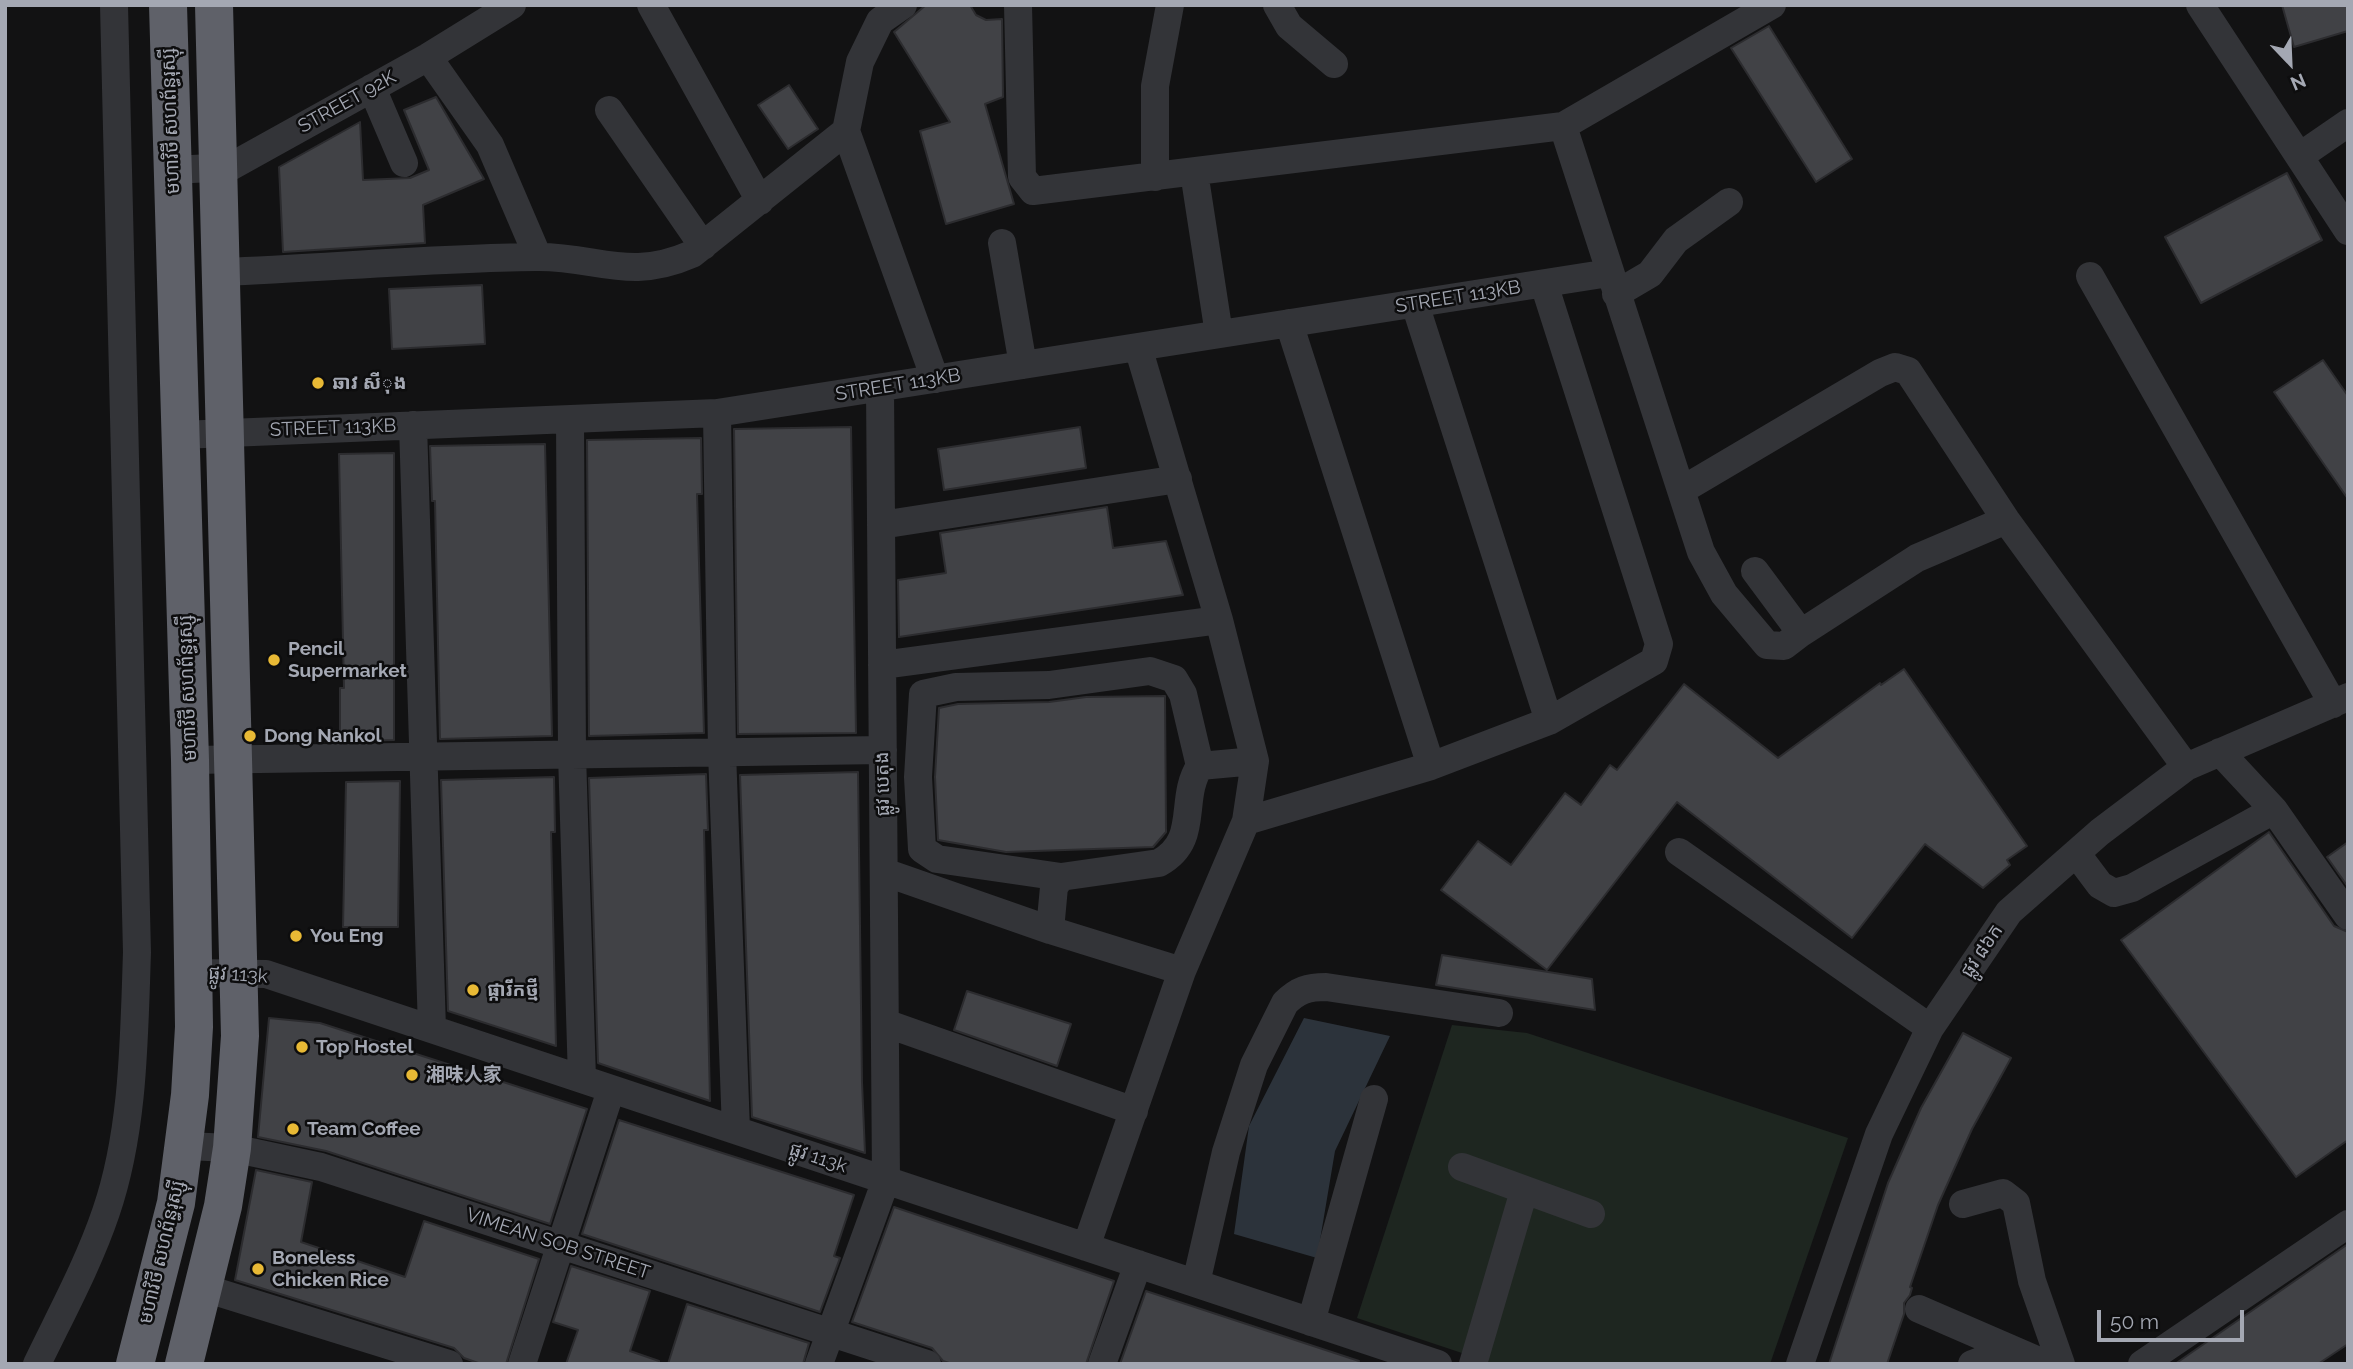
<!DOCTYPE html>
<html>
<head>
<meta charset="utf-8">
<style>
  body { margin:0 }
  #map { position:relative; width:2353px; height:1369px; overflow:hidden; background:#121213; font-family:Raleway,sans-serif }
  canvas { display:block }
  .frame { position:absolute; inset:0; border:7px solid #a4a8b3; pointer-events:none }
  .north { position:absolute; left:2255px; top:28px; width:70px; height:70px; -webkit-text-stroke:5px #0d0d0e; paint-order:stroke; rotate:157deg; font-size:19px; font-weight:700; line-height:28px; text-align:center; color:#a4a8b3 }
  .north::after { content:''; display:block; margin:auto; width:24px; height:32px; background:#a4a8b3; clip-path:polygon(50% 0,100% 100%,50% 72%,0 100%) }
  .scale { position:absolute; left:2097px; top:1310px; width:147px; height:32px; box-sizing:border-box; border:4px solid #a4a8b3; border-top:0; padding-left:9px; font-size:21px; line-height:24px; white-space:nowrap; color:#a4a8b3; -webkit-text-stroke:5px #0d0d0e; paint-order:stroke }
</style>
</head>
<body>
<div id="map">
<canvas width="2353" height="1369"></canvas>
<div class="frame"></div>
<div class="north">N</div>
<div class="scale">50 m</div>
</div>
<script>
const ctx = document.querySelector('canvas').getContext('2d');
ctx.lineJoin = 'round';
function fill(path, color) { ctx.fillStyle = color; ctx.fill(path, 'evenodd'); }
function trace(path, color, width, dash) { ctx.strokeStyle = color; ctx.lineWidth = width; ctx.lineCap = dash ? 'butt' : 'round'; ctx.setLineDash(dash || []); ctx.stroke(path); }
function label(font, color, halo, rows, align = 'center') {
  ctx.font = font + ' Raleway,"Noto Sans SC","Noto Sans Khmer",sans-serif'; ctx.lineWidth = 5; ctx.setLineDash([]); ctx.textBaseline = 'middle'; ctx.strokeStyle = halo; ctx.fillStyle = color; for (const [text, x, y, turn = 0] of rows) {
    ctx.save(); ctx.translate(x, y); ctx.rotate((+turn || 0) * Math.PI / 180); ctx.textAlign = isNaN(turn) ? turn : align; if (halo) ctx.strokeText(text, 0, 0); ctx.fillText(text, 0, 0); ctx.restore();
  }
}
fill(new Path2D(`
  M 1452,1025 L 1527,1033 L 1848,1138 L 1770,1364 L 1495,1364 L 1357,1318 Z`), '#1e2620');
fill(new Path2D(`
  M 1304,1018 L 1390,1036 L 1335,1151 L 1317,1258 L 1234,1234 L 1249,1126 Z`), '#2c333b');
const building = new Path2D(`
  M 926,5 L 970,5 L 976,15 L 986,20 L 1002,19 L 1003,97 L 985,104 L 1014,204 L 946,224 L 920,131 L 950,122 L 894,32 Z
  M 2282,5 L 2348,5 L 2348,31 L 2294,47 Z
  M 1769,26 L 1852,159 L 1816,182 L 1731,48 Z
  M 789,85 L 818,129 L 788,149 L 758,105 Z
  M 436,97 L 484,179 L 423,205 L 425,243 L 283,252 L 279,167 L 360,122 L 363,180 L 410,178 L 429,170 L 404,110 Z
  M 2287,173 L 2322,240 L 2201,303 L 2165,237 Z
  M 482,285 L 485,344 L 392,349 L 389,289 Z
  M 2323,360 L 2348,396 L 2348,499 L 2274,392 Z
  M 851,427 L 856,733 L 738,734 L 734,429 Z
  M 1080,427 L 1086,468 L 944,490 L 938,449 Z
  M 701,438 L 702,494 L 697,494 L 704,733 L 589,736 L 587,440 Z
  M 545,444 L 552,736 L 440,739 L 435,501 L 432,501 L 430,446 Z
  M 394,453 L 394,740 L 340,741 L 340,688 L 344,688 L 339,454 Z
  M 1107,507 L 1113,548 L 1166,541 L 1183,595 L 899,637 L 898,580 L 946,573 L 940,533 Z
  M 1904,669 L 2027,846 L 2007,860 L 2010,865 L 1983,888 L 1925,844 L 1852,938 L 1677,802 L 1547,970 L 1441,890 L 1478,841 L 1511,865 L 1565,793 L 1581,805 L 1610,765 L 1617,770 L 1684,684 L 1778,758 L 1880,683 L 1881,685 Z
  M 1165,696 L 1166,832 L 1153,847 L 1006,852 L 938,840 L 935,777 L 939,708 L 958,704 L 1049,702 L 1086,697 Z
  M 858,772 L 862,1082 L 865,1153 L 752,1117 L 740,775 Z
  M 706,774 L 708,830 L 704,830 L 710,1101 L 598,1063 L 589,778 Z
  M 554,777 L 555,832 L 551,832 L 556,1046 L 448,1011 L 441,780 Z
  M 400,781 L 398,927 L 343,927 L 346,782 Z
  M 2269,832 L 2334,926 L 2348,932 L 2348,1140 L 2296,1177 L 2121,940 Z
  M 2348,842 L 2348,887 L 2327,857 Z
  M 1442,955 L 1592,979 L 1595,1010 L 1436,985 Z
  M 967,991 L 1071,1024 L 1057,1066 L 954,1030 Z
  M 269,1018 L 320,1023 L 587,1109 L 550,1224 L 326,1151 L 258,1137 Z
  M 1963,1033 L 2011,1058 L 1972,1129 L 1938,1205 L 1910,1287 L 1912,1288 L 1910,1295 L 1904,1303 L 1904,1314 L 1887,1364 L 1829,1364 L 1888,1183 L 1921,1108 Z
  M 619,1120 L 854,1195 L 834,1256 L 840,1258 L 820,1312 L 582,1234 Z
  M 256,1170 L 312,1182 L 301,1242 L 405,1277 L 424,1221 L 539,1259 L 506,1364 L 481,1364 L 464,1358 L 454,1348 L 235,1280 Z
  M 894,1207 L 1114,1281 L 1086,1364 L 952,1364 L 943,1361 L 932,1348 L 852,1322 Z
  M 2348,1244 L 2348,1344 L 2318,1364 L 2175,1364 Z
  M 571,1266 L 650,1291 L 630,1351 L 659,1361 L 659,1364 L 566,1364 L 578,1330 L 553,1322 Z
  M 1146,1291 L 1359,1361 L 1358,1364 L 1120,1364 Z
  M 687,1304 L 809,1343 L 803,1364 L 668,1364 Z`);
fill(building, '#414246');
trace(building, '#2c2c2f', 2);
trace(new Path2D(`
  M 651,5 L 760,201
  M 903,5 L 880,21 L 860,62 L 846,131 L 935,379
  M 1018,5 L 1022,177 L 1033,191 L 1563,126 L 1772,5
  M 1277,5 L 1289,26 L 1334,64
  M 2200,5 L 2348,231
  M 428,57 L 490,145 L 538,257
  M 372,88 L 404,163
  M 609,110 L 703,246
  M 1563,126 L 1701,552 L 1724,594 L 1767,645 L 1784,646 L 1801,633
  M 2300,156 L 2348,123
  M 173,170 L 230,167 L 428,57 L 512,5
  M 1194,172 L 1219,334
  M 1155,177 L 1155,86 L 1170,5
  M 1002,243 L 1023,365
  M 222,272 C 325,268 433,258 536,257 C 598,256 628,282 692,254 L 846,131
  M 2090,276 L 2333,704
  M 1616,294 L 1650,274 L 1676,240 L 1729,202
  M 1415,304 L 1549,721
  M 1289,323 L 1431,766
  M 717,413 L 722,752 L 736,1130
  M 570,420 L 572,754 L 582,1079
  M 413,425 L 432,1029
  M 180,435 L 717,413 L 1609,273
  M 1682,490 L 1880,373 L 1895,367 L 1908,371 L 2006,520 L 2186,767
  M 881,525 L 1178,479
  M 1755,571 L 1801,633 L 1917,558 L 2006,520
  M 882,665 L 1219,620
  M 2220,752 L 2274,810 L 2348,916
  M 190,760 L 883,750
  M 1246,821 L 1431,766 L 1549,721 L 1654,661 L 1659,644 L 1544,284
  M 1679,852 L 1930,1028
  M 2076,853 L 2100,885 L 2114,893 L 2132,888 L 2274,810
  M 884,872 L 1050,930 L 1182,971
  M 1061,877 L 937,859 L 922,849 L 918,777 L 923,694 L 956,687 L 1049,685 L 1150,671 L 1174,679 L 1183,694 L 1200,766
  M 1050,930 L 1054,887 L 1061,877 L 1159,863 C 1201,840 1178,799 1200,766 L 1255,761
  M 194,973 L 266,974 L 1438,1364
  M 885,1023 L 1134,1111
  M 185,1146 L 232,1148 L 321,1167 L 927,1364
  M 1462,1167 L 1591,1214
  M 1963,1204 L 2003,1193 L 2016,1203 L 2032,1281 L 2061,1364
  M 1086,1247 L 1182,971 L 1246,821 L 1255,761 L 1219,620 L 1138,347
  M 1196,1283 L 1226,1152 L 1254,1065 L 1285,1003 C 1298,990 1308,987 1326,987 L 1499,1013
  M 204,1288 L 449,1364
  M 1919,1309 L 2046,1364
  M 1311,1322 L 1374,1099
  M 37,1364 C 61,1314 88,1265 106,1212 C 134,1130 134,1038 137,952 L 114,5
  M 522,1364 L 611,1090
  M 819,1364 L 886,1180 L 880,388
  M 1102,1364 L 1138,1264
  M 1473,1364 L 1524,1191
  M 1800,1364 L 1879,1134 L 1930,1028 L 2009,912 L 2100,832 L 2186,767 L 2348,697
  M 1972,1364 L 1996,1355 L 2022,1357
  M 2142,1364 L 2348,1224`), '#333438', 28);
trace(new Path2D(`
  M 135,1364 L 176,1203 L 190,1095 L 194,1027 L 190,760 L 168,5
  M 184,1364 L 223,1206 L 232,1148 L 240,1036 L 214,5`), '#5f6169', 38);
for (const [x, y, r, color] of [
  [318,383,7,"#e8b935"],
  [274,660,7,"#e8b935"],
  [250,736,7,"#e8b935"],
  [296,936,7,"#e8b935"],
  [473,990,7,"#e8b935"],
  [302,1047,7,"#e8b935"],
  [412,1075,7,"#e8b935"],
  [293,1129,7,"#e8b935"],
  [258,1269,7,"#e8b935"]
]) { const dot = new Path2D(); dot.arc(x, y, r, 0, 2 * Math.PI); ctx.fillStyle = color; ctx.fill(dot); trace(dot, '#0d0d0e', 2.5); }
label('19px', '#a4a8b3', '#0d0d0e', [
  ["STREET 92K",347,102,-29],
  ["មហាវិថី សហព័ន្ធរុស្ស៊ី",171,121,-92],
  ["STREET 113KB",1458,297,-9],
  ["STREET 113KB",898,385,-9],
  ["STREET 113KB",333,428,-2],
  ["មហាវិថី សហព័ន្ធរុស្ស៊ី",188,688,-92],
  ["ផ្លូវ បេតុង",883,784,-91],
  ["ផ្លូវ ៨៦ក",1982,951,-56],
  ["ផ្លូវ 113k",238,975,4],
  ["ផ្លូវ 113k",818,1158,18],
  ["VIMEAN SOB STREET",558,1244,18],
  ["មហាវិថី សហព័ន្ធរុស្ស៊ី",162,1252,-77]
]);
label('bold 19px', '#a4a8b3', '#0d0d0e', [
  ["ឆាវ សីុង",332,383],
  ["Pencil",288,649],
  ["Supermarket",288,671],
  ["Dong Nankol",264,736],
  ["You Eng",310,936],
  ["ផ្ការីកថ្មី",487,990],
  ["Top Hostel",316,1047],
  ["湘味人家",426,1075],
  ["Team Coffee",307,1129],
  ["Boneless",272,1258],
  ["Chicken Rice",272,1280]
], 'left');
</script>
</body>
</html>
